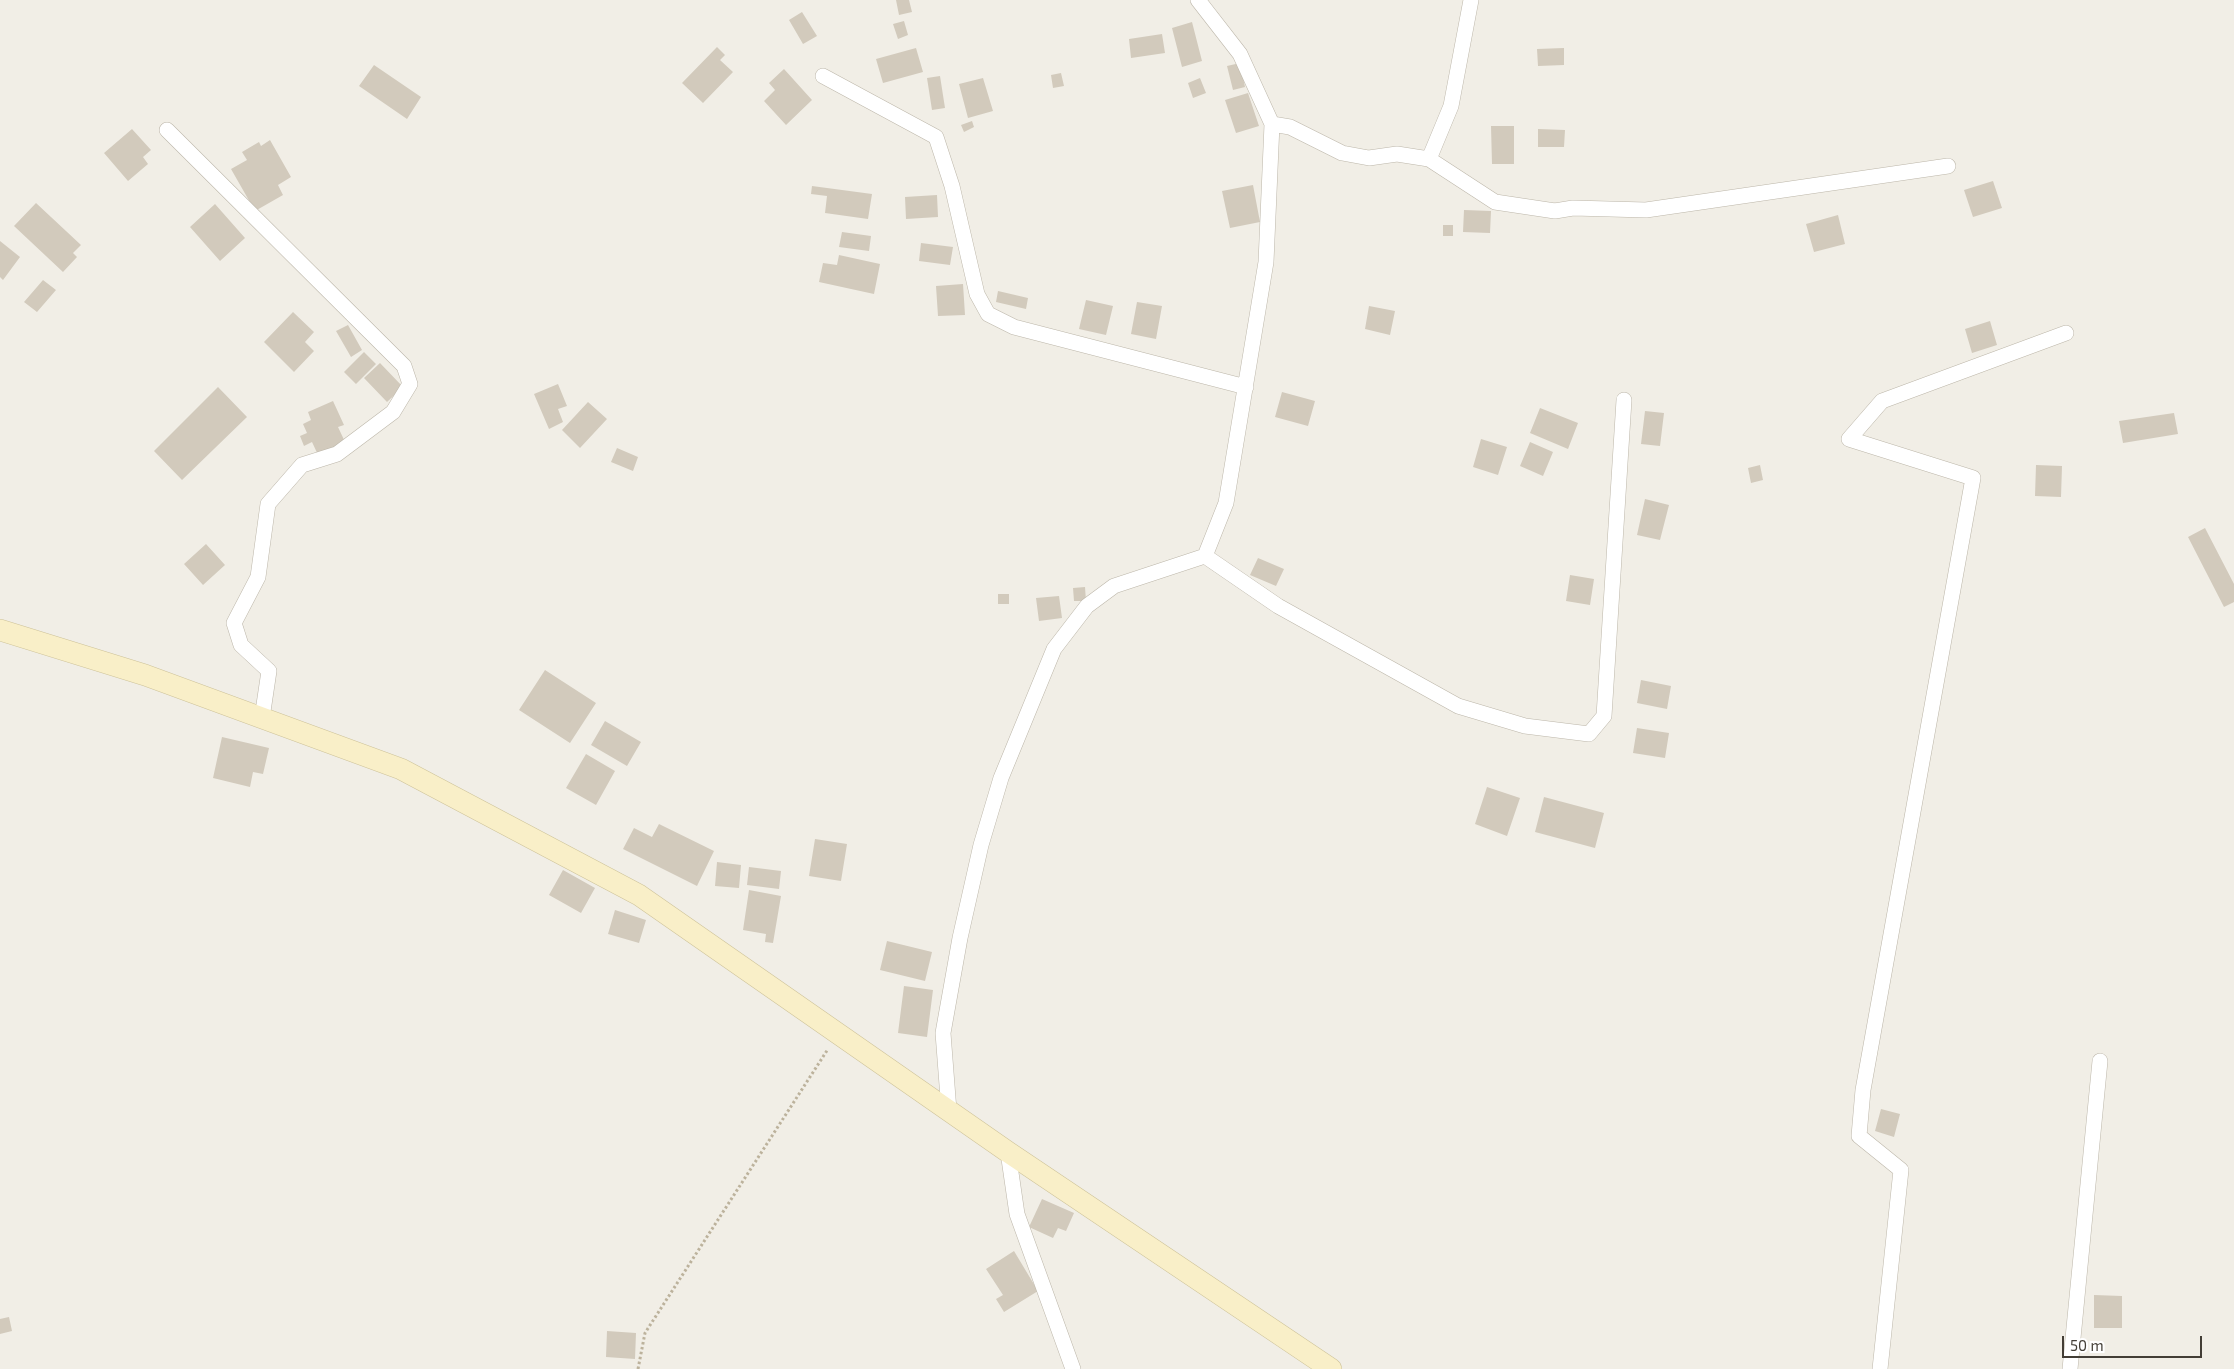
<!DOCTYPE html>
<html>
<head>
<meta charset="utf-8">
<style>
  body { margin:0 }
  #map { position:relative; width:2234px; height:1369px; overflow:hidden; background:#f1eee6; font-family:"Exo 2",sans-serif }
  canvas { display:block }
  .scale { position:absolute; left:2062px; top:1336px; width:140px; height:22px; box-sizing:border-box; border:2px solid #433e36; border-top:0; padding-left:6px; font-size:15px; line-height:18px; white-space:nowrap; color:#433e36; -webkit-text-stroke:4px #fff; paint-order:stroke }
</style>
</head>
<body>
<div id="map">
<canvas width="2234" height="1369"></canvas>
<div class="scale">50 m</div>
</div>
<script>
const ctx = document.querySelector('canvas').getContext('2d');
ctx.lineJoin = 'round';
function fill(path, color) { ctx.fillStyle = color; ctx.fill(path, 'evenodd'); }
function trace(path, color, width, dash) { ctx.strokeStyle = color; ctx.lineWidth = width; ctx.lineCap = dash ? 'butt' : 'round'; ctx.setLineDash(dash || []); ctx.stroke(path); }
fill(new Path2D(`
  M 896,0 L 909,0 L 912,12 L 899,15 Z
  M 802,12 L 817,36 L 803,44 L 789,20 Z
  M 904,21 L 908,35 L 898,39 L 893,24 Z
  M 1192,22 L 1202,61 L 1182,67 L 1172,28 Z
  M 1162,34 L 1165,53 L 1131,58 L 1129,39 Z
  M 717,47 L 725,55 L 720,60 L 733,72 L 703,103 L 682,83 Z
  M 916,48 L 923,72 L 883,83 L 876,59 Z
  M 1564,48 L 1564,65 L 1538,66 L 1537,49 Z
  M 1240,63 L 1245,87 L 1233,90 L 1227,66 Z
  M 374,65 L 421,97 L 407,119 L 359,86 Z
  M 784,69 L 812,100 L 786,125 L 764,101 L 775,90 L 769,83 Z
  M 1061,73 L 1064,86 L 1053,88 L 1051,75 Z
  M 940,76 L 945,108 L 932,110 L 927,78 Z
  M 983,78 L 993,111 L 968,118 L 959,84 Z
  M 1200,78 L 1206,93 L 1193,98 L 1188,83 Z
  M 1248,93 L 1259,126 L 1236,133 L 1225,100 Z
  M 972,121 L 974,127 L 964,132 L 961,125 Z
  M 1491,126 L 1514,126 L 1514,164 L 1492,164 Z
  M 132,129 L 151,150 L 143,157 L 148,164 L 128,181 L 104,153 Z
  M 1538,129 L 1565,130 L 1564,147 L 1538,147 Z
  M 270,140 L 291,177 L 278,185 L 283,195 L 255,211 L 231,169 L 247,160 L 242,152 L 259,142 L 261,146 Z
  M 1993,181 L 2002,208 L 1973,217 L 1964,190 Z
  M 1253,185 L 1260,222 L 1230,228 L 1222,191 Z
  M 812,186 L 872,194 L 868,219 L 825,213 L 827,196 L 811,194 Z
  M 937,195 L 938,217 L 906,219 L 905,197 Z
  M 36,203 L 81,245 L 73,253 L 77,257 L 63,272 L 14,226 Z
  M 215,204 L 245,238 L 220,261 L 190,227 Z
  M 1464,210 L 1491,211 L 1490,233 L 1463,232 Z
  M 1838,215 L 1845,244 L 1814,252 L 1806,224 Z
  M 1443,225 L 1453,225 L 1453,236 L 1443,236 Z
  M 842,232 L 871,236 L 869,251 L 839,247 Z
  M 0,241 L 20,257 L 3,280 L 0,277 Z
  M 921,243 L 953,247 L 950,265 L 919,261 Z
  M 839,255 L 880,264 L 874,294 L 819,282 L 823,263 L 837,265 Z
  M 43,280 L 56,290 L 37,312 L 24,302 Z
  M 963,284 L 965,315 L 938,316 L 936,286 Z
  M 998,291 L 1028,298 L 1026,309 L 996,302 Z
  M 1086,300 L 1113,306 L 1106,335 L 1079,329 Z
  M 1137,302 L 1162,306 L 1156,339 L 1131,334 Z
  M 1369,306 L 1395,311 L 1390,335 L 1365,329 Z
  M 293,312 L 314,332 L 305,342 L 314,351 L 294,372 L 264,342 Z
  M 1990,321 L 1997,345 L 1972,353 L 1965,329 Z
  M 348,325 L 362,350 L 351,357 L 336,331 Z
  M 364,352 L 376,364 L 356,384 L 344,372 Z
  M 380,363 L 403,387 L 387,402 L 364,378 Z
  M 558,384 L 567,406 L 558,409 L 563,422 L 549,429 L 534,394 Z
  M 218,387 L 247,417 L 182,480 L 154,451 Z
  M 1282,392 L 1315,401 L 1308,426 L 1275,417 Z
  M 333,401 L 344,425 L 338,427 L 346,444 L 319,457 L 312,442 L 304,446 L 300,436 L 307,433 L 303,424 L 311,420 L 308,412 Z
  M 588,402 L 607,419 L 580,448 L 562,430 Z
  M 1540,408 L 1578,423 L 1568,449 L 1530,433 Z
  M 1645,411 L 1664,413 L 1660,446 L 1641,444 Z
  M 2174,413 L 2178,434 L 2123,443 L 2119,421 Z
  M 1481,439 L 1507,447 L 1498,475 L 1473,467 Z
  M 1530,442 L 1553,452 L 1543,476 L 1520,466 Z
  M 617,448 L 638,457 L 633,471 L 611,462 Z
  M 1760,465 L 1763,480 L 1751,483 L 1748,468 Z
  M 2036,465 L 2062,466 L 2061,497 L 2035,496 Z
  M 1645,499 L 1669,505 L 1660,540 L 1637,535 Z
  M 2205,528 L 2234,584 L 2234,602 L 2224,607 L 2188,537 Z
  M 206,544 L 225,565 L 203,585 L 184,564 Z
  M 1258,558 L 1284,569 L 1276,586 L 1250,575 Z
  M 1570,575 L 1594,579 L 1590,605 L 1566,601 Z
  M 1085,587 L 1086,601 L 1074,601 L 1073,588 Z
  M 998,594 L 1009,594 L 1009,604 L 998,604 Z
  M 1059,596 L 1062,618 L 1039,621 L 1036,598 Z
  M 545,670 L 596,703 L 570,743 L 519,710 Z
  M 1641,680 L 1671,686 L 1667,709 L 1637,703 Z
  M 605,721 L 641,742 L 627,766 L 591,745 Z
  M 1637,728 L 1669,733 L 1665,758 L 1633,753 Z
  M 222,737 L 269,748 L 263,774 L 253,772 L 250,787 L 213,778 Z
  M 586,754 L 615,771 L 596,805 L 566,788 Z
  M 1487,787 L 1520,798 L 1507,836 L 1475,824 Z
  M 1544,797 L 1604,813 L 1595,848 L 1535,832 Z
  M 659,824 L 714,851 L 697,886 L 623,849 L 634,828 L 652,837 Z
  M 815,839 L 847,844 L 841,881 L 809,876 Z
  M 717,862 L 741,865 L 739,888 L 715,886 Z
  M 749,867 L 781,871 L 779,889 L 747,885 Z
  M 563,870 L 595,888 L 581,913 L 549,895 Z
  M 749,890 L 781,896 L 773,943 L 765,942 L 766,934 L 743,930 Z
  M 615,910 L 646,920 L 639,943 L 608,934 Z
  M 887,941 L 932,952 L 925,981 L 880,970 Z
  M 904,986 L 933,990 L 927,1037 L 898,1033 Z
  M 1881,1109 L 1900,1114 L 1894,1137 L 1875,1131 Z
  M 1042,1199 L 1074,1213 L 1066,1231 L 1058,1228 L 1053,1238 L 1029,1227 Z
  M 1014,1251 L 1038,1291 L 1004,1312 L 996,1299 L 1003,1295 L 986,1269 Z
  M 2094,1295 L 2122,1296 L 2122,1328 L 2094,1328 Z
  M 9,1317 L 12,1331 L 0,1334 L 0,1319 Z
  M 607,1331 L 636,1333 L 635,1359 L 606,1357 Z`), '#d2cabc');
const street = new Path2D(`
  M 1198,0 L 1240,54 L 1272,124 L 1266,262 L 1226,503 L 1205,556
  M 823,76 L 936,137 L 952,186 L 977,294 L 988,314 L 1014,327 L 1246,387
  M 1272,124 L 1290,127 L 1342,153 L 1369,158 L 1397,154 L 1429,159 L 1495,202 L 1555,211 L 1573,208 L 1646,210 L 1948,166
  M 167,130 L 404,366 L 410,384 L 393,412 L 337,454 L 302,465 L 268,504 L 258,577 L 234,623 L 241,645 L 269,671 L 262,718
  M 1429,159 L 1451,106 L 1471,0
  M 1205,556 L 1278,606 L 1458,706 L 1525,726 L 1589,734 L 1604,716 L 1624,400
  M 949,1111 L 943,1033 L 960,938 L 981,845 L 1001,778 L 1054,649 L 1087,606 L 1114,586 L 1205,556
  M 1008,1152 L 1017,1214 L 1073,1369
  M 1880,1369 L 1901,1170 L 1859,1136 L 1863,1090 L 1973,478 L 1849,439 L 1882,401 L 2066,333
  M 2070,1369 L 2100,1061`);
const secondary = new Path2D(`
  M 0,630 L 145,675 L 401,769 L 639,895 L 1008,1152 L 1331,1369`);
trace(street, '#bcb6a9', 16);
trace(secondary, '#cdc299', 22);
trace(new Path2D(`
  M 638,1369 L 645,1333 L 828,1049`), '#bcb29c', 3, [2.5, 2.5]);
trace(street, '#fff', 15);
trace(secondary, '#f9efc8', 21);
</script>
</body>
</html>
